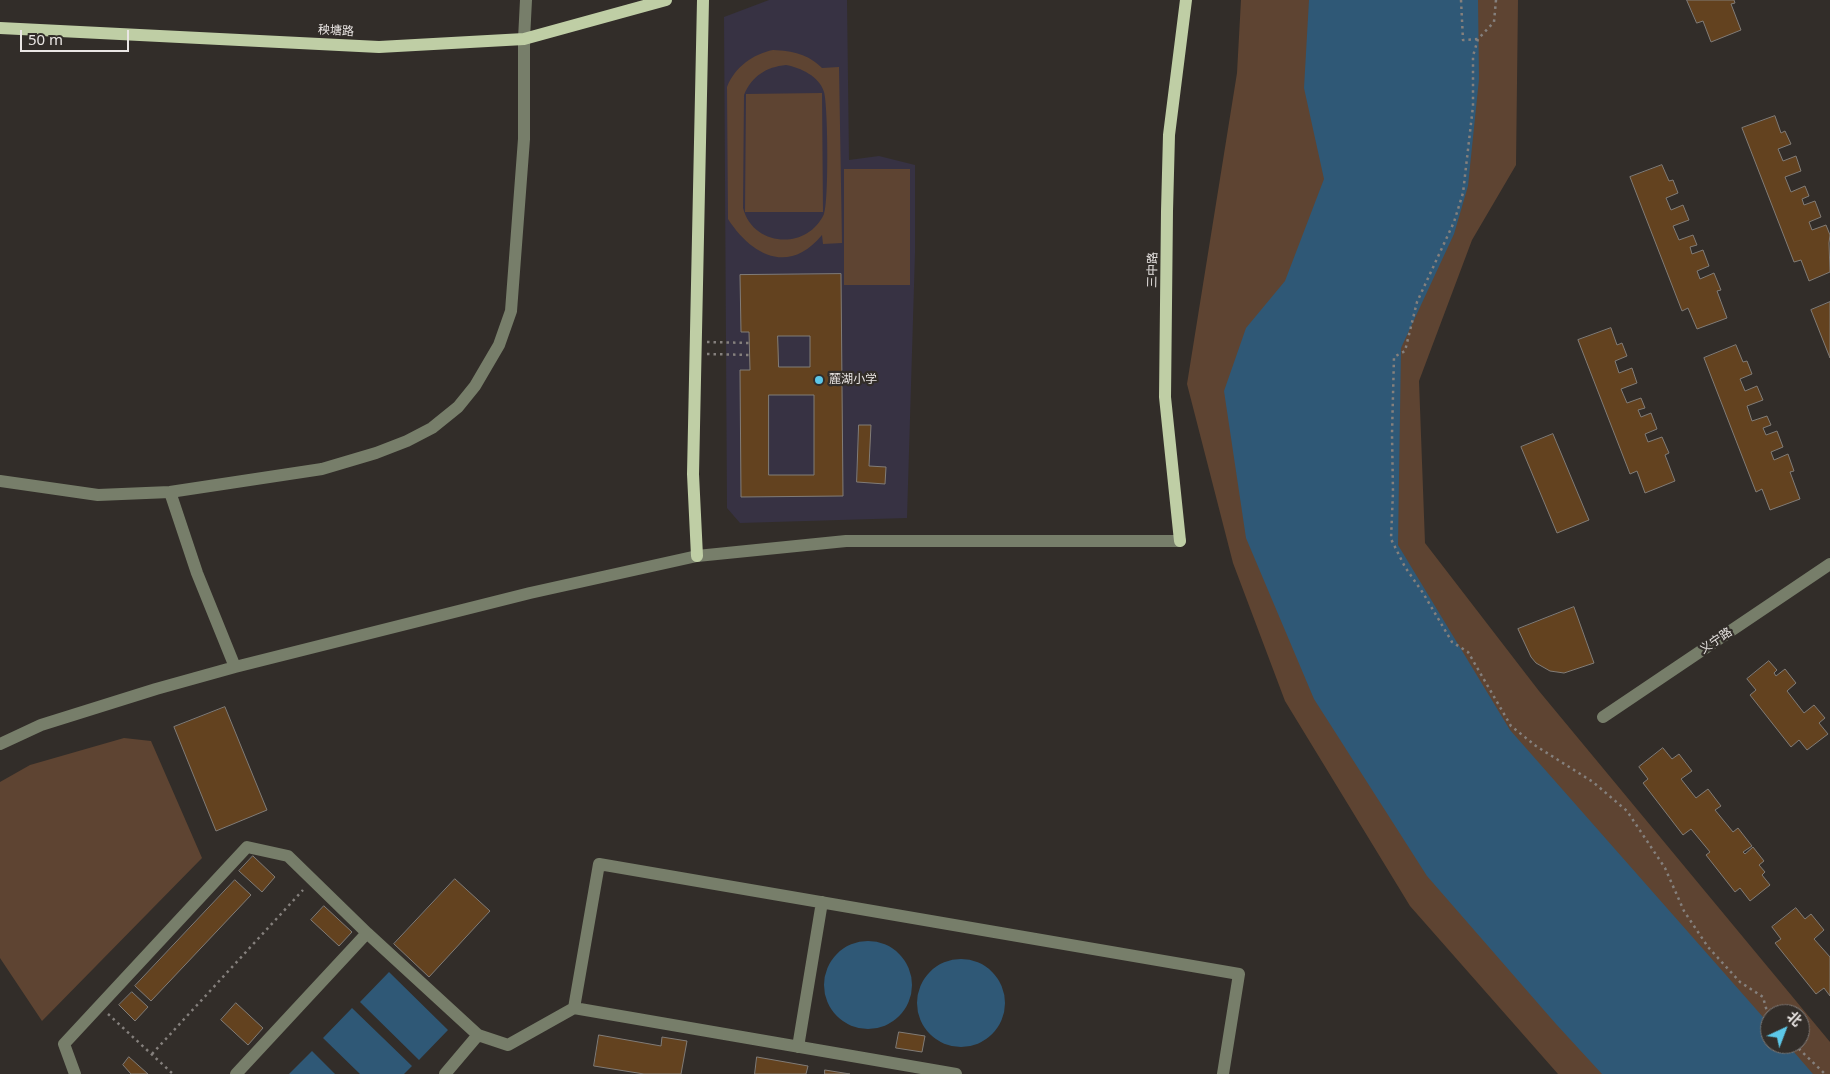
<!DOCTYPE html>
<html>
<head>
<meta charset="utf-8">
<style>
  body { margin:0 }
  #map { position:relative; width:1830px; height:1074px; overflow:hidden; background:#322d29; font-family:"Noto Sans","Noto Sans SC",sans-serif }
  canvas { display:block }
  .north { position:absolute; left:1760px; top:1004px; width:50px; height:50px; box-sizing:border-box; background:#322d29; border:1px solid #7c7774; border-radius:50%; rotate:43deg; font-size:14px; font-weight:700; line-height:20px; text-align:center; color:#eae6e4 }
  .north::after { content:''; display:block; margin:auto; width:18px; height:22px; background:#5cc7e8; clip-path:polygon(50% 0,100% 100%,50% 72%,0 100%) }
  .scale { position:absolute; left:20px; top:30px; width:109px; height:22px; box-sizing:border-box; border:2px solid #eae6e4; border-top:0; padding-left:6px; font-size:15px; line-height:18px; white-space:nowrap; color:#eae6e4; -webkit-text-stroke:4px #322d29; paint-order:stroke }
</style>
</head>
<body>
<div id="map">
<canvas width="1830" height="1074"></canvas>
<div class="north">北</div>
<div class="scale">50 m</div>
</div>
<script>
const ctx = document.querySelector('canvas').getContext('2d');
ctx.lineJoin = 'round';
function fill(path, color) { ctx.fillStyle = color; ctx.fill(path, 'evenodd'); }
function trace(path, color, width, dash) { ctx.strokeStyle = color; ctx.lineWidth = width; ctx.lineCap = dash ? 'butt' : 'round'; ctx.setLineDash(dash || []); ctx.stroke(path); }
function label(font, color, halo, rows, align = 'center') {
  ctx.font = font + ' "Noto Sans","Noto Sans SC",sans-serif'; ctx.lineWidth = 4.5; ctx.setLineDash([]); ctx.textBaseline = 'middle'; ctx.strokeStyle = halo; ctx.fillStyle = color; for (const [text, x, y, turn = 0] of rows) {
    ctx.save(); ctx.translate(x, y); ctx.rotate((+turn || 0) * Math.PI / 180); ctx.textAlign = isNaN(turn) ? turn : align; if (halo) ctx.strokeText(text, 0, 0); ctx.fillText(text, 0, 0); ctx.restore();
  }
}
fill(new Path2D(`
  M 769,0 L 847,0 L 849,160 L 879,156 L 915,165 L 915,253 L 907,518 L 740,523 L 727,508 L 724,17 Z`), '#373243');
fill(new Path2D(`
  M 1241,0 L 1518,0 L 1516,165 L 1472,240 L 1419,381 L 1425,543 L 1539,691 L 1830,1042 L 1830,1074 L 1558,1074 L 1410,906 L 1285,701 L 1233,563 L 1187,384 L 1237,73 ZM 1770,1014 L 1800,1014 L 1800,1044 L 1770,1044 Z
  M 773,50 C 793,51 808,54 822,68 L 839,67 L 842,243 L 823,244 L 822,235 C 789,275 752,256 728,219 L 727,87 C 735,67 753,54 773,50 ZM 786,65 C 801,68 819,76 824,92 C 828,105 829,203 824,214 C 807,251 753,247 743,208 L 744,95 C 752,76 766,67 786,65 Z
  M 822,93 L 823,212 L 745,212 L 746,94 Z
  M 844,169 L 910,169 L 910,285 L 844,285 Z
  M 124,738 L 151,741 L 202,858 L 42,1021 L 0,958 L 0,782 L 30,765 Z`), '#5e4432');
fill(new Path2D(`
  M 1309,0 L 1478,0 L 1479,79 L 1468,186 L 1454,234 L 1401,348 L 1398,545 L 1510,730 L 1770,1025 L 1770,1044 L 1787,1044 L 1813,1074 L 1602,1074 L 1556,1024 L 1427,876 L 1314,699 L 1246,538 L 1224,391 L 1246,328 L 1285,281 L 1324,179 L 1304,88 Z
  M824 985a44 44 0 1 1 88 0a44 44 0 1 1-88 0Z
  M917 1003a44 44 0 1 1 88 0a44 44 0 1 1-88 0Z
  M 389,972 L 448,1030 L 419,1060 L 360,1002 Z
  M 352,1008 L 412,1066 L 404,1074 L 360,1074 L 323,1038 Z
  M 312,1051 L 335,1074 L 289,1074 Z`), '#2f5876');
const building = new Path2D(`
  M 1687,0 L 1734,0 L 1735,3 L 1731,4 L 1741,30 L 1711,42 L 1703,21 L 1697,23 Z
  M 1775,116 L 1781,133 L 1785,131 L 1791,144 L 1778,149 L 1783,161 L 1796,156 L 1801,171 L 1785,177 L 1791,192 L 1805,186 L 1809,196 L 1802,199 L 1804,205 L 1815,201 L 1821,217 L 1809,222 L 1812,230 L 1826,225 L 1830,235 L 1829,243 L 1830,272 L 1809,281 L 1801,260 L 1794,262 L 1742,128 Z
  M 1662,165 L 1669,181 L 1673,180 L 1678,193 L 1666,198 L 1671,210 L 1683,205 L 1689,220 L 1673,226 L 1679,240 L 1693,235 L 1697,245 L 1690,247 L 1692,254 L 1703,250 L 1709,266 L 1697,271 L 1700,279 L 1714,273 L 1721,290 L 1717,291 L 1727,318 L 1697,329 L 1688,308 L 1682,311 L 1630,177 Z
  M 841,274 L 843,496 L 741,497 L 740,370 L 750,370 L 749,332 L 741,332 L 740,275 ZM 778,336 L 810,336 L 810,367 L 779,367 ZM 769,395 L 814,395 L 814,475 L 769,475 Z
  M 1830,302 L 1830,358 L 1811,310 Z
  M 1611,328 L 1617,345 L 1622,343 L 1627,356 L 1615,361 L 1619,373 L 1632,368 L 1637,383 L 1621,389 L 1627,403 L 1641,398 L 1645,408 L 1638,410 L 1641,417 L 1651,413 L 1657,429 L 1645,434 L 1648,442 L 1662,437 L 1669,453 L 1665,455 L 1675,481 L 1645,493 L 1637,471 L 1630,474 L 1578,340 Z
  M 1736,345 L 1743,362 L 1747,361 L 1752,374 L 1740,379 L 1745,391 L 1757,386 L 1763,400 L 1747,406 L 1752,421 L 1767,416 L 1771,425 L 1763,428 L 1766,435 L 1777,431 L 1783,447 L 1771,452 L 1774,460 L 1788,454 L 1794,471 L 1790,472 L 1800,499 L 1770,510 L 1762,489 L 1756,492 L 1704,358 Z
  M 859,425 L 871,425 L 869,466 L 886,467 L 885,484 L 857,482 Z
  M 1553,434 L 1589,520 L 1557,533 L 1521,447 Z
  M 1574,607 L 1594,663 L 1564,673 L 1550,671 L 1536,663 L 1531,657 L 1518,629 Z
  M 1769,661 L 1777,670 L 1774,673 L 1776,676 L 1785,669 L 1796,683 L 1787,691 L 1804,713 L 1814,705 L 1825,718 L 1819,723 L 1828,734 L 1807,750 L 1799,740 L 1791,747 L 1750,695 L 1756,690 L 1747,679 Z
  M 225,707 L 267,810 L 216,831 L 174,727 Z
  M 1663,748 L 1672,759 L 1679,754 L 1692,771 L 1681,779 L 1696,798 L 1708,789 L 1721,806 L 1715,810 L 1733,832 L 1738,828 L 1752,846 L 1743,852 L 1745,854 L 1753,847 L 1764,861 L 1759,865 L 1765,872 L 1762,875 L 1770,885 L 1750,901 L 1740,888 L 1735,892 L 1706,855 L 1710,852 L 1691,829 L 1683,835 L 1643,783 L 1648,779 L 1639,767 Z
  M 253,856 L 275,877 L 262,892 L 239,871 Z
  M 455,879 L 490,911 L 429,977 L 394,944 Z
  M 235,880 L 251,895 L 151,1001 L 135,986 Z
  M 324,906 L 352,932 L 339,946 L 311,920 Z
  M 1796,908 L 1805,919 L 1811,914 L 1824,930 L 1814,939 L 1830,957 L 1830,996 L 1824,988 L 1816,994 L 1775,943 L 1781,939 L 1772,927 Z
  M 132,992 L 148,1007 L 135,1021 L 119,1005 Z
  M 236,1003 L 263,1028 L 248,1045 L 221,1020 Z
  M 899,1032 L 925,1036 L 922,1052 L 896,1048 Z
  M 599,1035 L 661,1046 L 662,1037 L 687,1041 L 681,1074 L 644,1074 L 594,1066 Z
  M 129,1057 L 148,1074 L 131,1074 L 123,1065 Z
  M 757,1057 L 808,1066 L 806,1074 L 755,1074 Z
  M 825,1070 L 850,1074 L 825,1074 Z`);
fill(building, '#63421f');
trace(building, '#817c77', 1);
trace(new Path2D(`
  M 1461,0 L 1463,40 L 1478,39
  M 1496,0 L 1494,22 L 1478,39 L 1473,56 L 1473,106 L 1463,193 L 1454,222 L 1417,302 L 1405,351 L 1394,357 L 1392,434 L 1393,492 L 1391,539 L 1405,567 L 1423,593 L 1452,642 L 1468,652 L 1511,726 L 1536,746 L 1593,782 L 1627,811 L 1665,868 L 1684,911 L 1708,947 L 1740,982 L 1763,997 L 1766,1008 L 1770,1014
  M 707,342 L 749,343
  M 707,354 L 749,355
  M 108,1014 L 173,1074
  M 1794,1044 L 1825,1074
  M 152,1054 L 303,890`), '#85807d', 2.5, [2.5, 4]);
trace(new Path2D(`
  M 0,481 L 98,495 L 170,492 L 322,469 L 376,453 L 407,441 L 432,428 L 458,407 L 475,386 L 499,345 L 511,311 L 524,139 L 524,39 L 526,0
  M 170,492 L 197,573 L 235,667
  M 1603,717 L 1830,564
  M 0,744 L 41,725 L 156,689 L 235,667 L 530,593 L 697,556 L 846,541 L 1180,541
  M 574,1008 L 599,864 L 1239,974 L 1223,1074
  M 478,1035 L 508,1045 L 574,1008 L 956,1074
  M 798,1047 L 822,902
  M 75,1074 L 64,1044 L 247,847 L 288,856 L 367,933 L 478,1035 L 445,1074
  M 236,1074 L 367,933`), '#777e6a', 12);
trace(new Path2D(`
  M 0,28 L 379,47 L 524,39 L 666,0
  M 1180,541 L 1165,397 L 1167,211 L 1169,135 L 1186,0
  M 697,556 L 693,474 L 703,0`), '#bfcea5', 12);
for (const [x, y, r, color] of [
  [819,380,5,"#5cc7e8"]
]) { const dot = new Path2D(); dot.arc(x, y, r, 0, 2 * Math.PI); ctx.fillStyle = color; ctx.fill(dot); trace(dot, '#322d29', 2); }
label('12px', '#eae6e4', '#322d29', [
  ["秧塘路",336,31,3],
  ["三中路",1153,270,-89],
  ["义宁路",1716,641,-34]
]);
label('12px', '#eae6e4', '#322d29', [
  ["麓湖小学",829,380]
], 'left');
</script>
</body>
</html>
